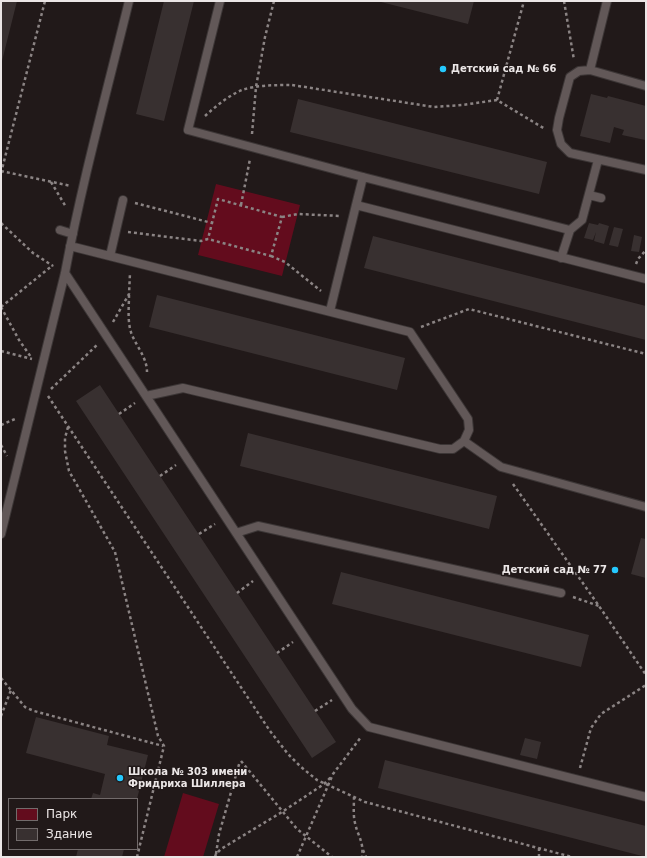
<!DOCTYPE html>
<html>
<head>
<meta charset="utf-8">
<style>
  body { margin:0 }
  #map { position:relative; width:647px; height:858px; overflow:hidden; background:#211919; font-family:"DejaVu Sans",sans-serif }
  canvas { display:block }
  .frame { position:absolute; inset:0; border:2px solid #ebe6e6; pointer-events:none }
  .legend { position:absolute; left:8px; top:798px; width:130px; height:52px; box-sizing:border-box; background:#211919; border:1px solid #726b6b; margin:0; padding:5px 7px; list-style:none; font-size:12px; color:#ebe6e6 }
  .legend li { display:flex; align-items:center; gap:8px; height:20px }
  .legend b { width:20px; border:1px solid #726b6b }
</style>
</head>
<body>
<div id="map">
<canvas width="647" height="858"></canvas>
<div class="frame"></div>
<ul class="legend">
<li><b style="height:11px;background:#630c1d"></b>Парк</li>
<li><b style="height:11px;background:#383030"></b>Здание</li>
</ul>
</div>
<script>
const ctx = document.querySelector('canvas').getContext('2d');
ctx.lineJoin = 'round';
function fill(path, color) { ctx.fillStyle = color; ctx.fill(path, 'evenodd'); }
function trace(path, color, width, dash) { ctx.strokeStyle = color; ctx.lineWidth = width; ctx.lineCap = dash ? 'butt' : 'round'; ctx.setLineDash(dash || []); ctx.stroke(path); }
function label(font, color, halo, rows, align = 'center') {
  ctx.font = font + ' "DejaVu Sans",sans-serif'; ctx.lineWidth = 3; ctx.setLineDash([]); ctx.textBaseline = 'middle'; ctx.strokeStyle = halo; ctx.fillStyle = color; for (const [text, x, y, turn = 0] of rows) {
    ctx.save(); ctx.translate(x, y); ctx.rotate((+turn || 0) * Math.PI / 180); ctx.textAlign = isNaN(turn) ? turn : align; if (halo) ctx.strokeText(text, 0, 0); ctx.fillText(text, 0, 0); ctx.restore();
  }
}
fill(new Path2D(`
  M 216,184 L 300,205 L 282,276 L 198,255 Z
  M 183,793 L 219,804 L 203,857 L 164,857 Z`), '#630c1d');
fill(new Path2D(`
  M 1,1 L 17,1 L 2,61 L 1,61 Z
  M 164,1 L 194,1 L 164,121 L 136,114 Z
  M 377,1 L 474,1 L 468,24 Z
  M 591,94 L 607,98 L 608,96 L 646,106 L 646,135 L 645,140 L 622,135 L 624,130 L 614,127 L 610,143 L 580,136 Z
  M 298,99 L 547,162 L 539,194 L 290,132 Z
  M 589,223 L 598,225 L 599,223 L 609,226 L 604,244 L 594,241 L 596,232 L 593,240 L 584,238 Z
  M 614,227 L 623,229 L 618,247 L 609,245 Z
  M 634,235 L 642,237 L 639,252 L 631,251 Z
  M 373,236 L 646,306 L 646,340 L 364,268 Z
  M 157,295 L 405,358 L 397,390 L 149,327 Z
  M 100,385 L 336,742 L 312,758 L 76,401 Z
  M 248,433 L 497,496 L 489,529 L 240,466 Z
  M 641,538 L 646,539 L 646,578 L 631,574 Z
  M 341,572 L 589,635 L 581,667 L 332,604 Z
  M 36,717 L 109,736 L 107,745 L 148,755 L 137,799 L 91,799 L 93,793 L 100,795 L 105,774 L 26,753 Z
  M 525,738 L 541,742 L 537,759 L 520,755 Z
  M 385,760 L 646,826 L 646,857 L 378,788 Z
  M 78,849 L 124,849 L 122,857 L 76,857 Z`), '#383030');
const service = new Path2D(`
  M 220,1 L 188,130 L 363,177 L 570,230 L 582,220 L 598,160
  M 590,70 L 607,1
  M 646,86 L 590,70 L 579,71 L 570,77 L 559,118 L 557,130 L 561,144 L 570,153 L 646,170
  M 363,177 L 356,205 L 646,279
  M 589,195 L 601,198
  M 60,230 L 73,234
  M 70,246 L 410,332 L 468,419 L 469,430 L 464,441 L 453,449 L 440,449 L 183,388 L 146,396
  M 110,256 L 123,200
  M 561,258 L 570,230
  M 65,273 L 352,709 L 369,727 L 646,797
  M 330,311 L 356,205
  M 464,441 L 501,467 L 646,507
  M 236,533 L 258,526 L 561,593
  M 1,534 L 65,273 C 82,182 107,91 129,1`);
trace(service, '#3c3636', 10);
trace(new Path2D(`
  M 564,1 L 574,60
  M 497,100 L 524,1
  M 205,116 C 216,106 228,96 242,90 C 256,85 277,85 292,85 L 434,107 L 462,105 L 497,100 L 545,129
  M 252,134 L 256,87 L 265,37 L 274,1
  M 1,171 L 71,186
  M 1,173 L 45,1
  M 51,182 L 66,207
  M 135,203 L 212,223
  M 241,205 L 250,159
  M 282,217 L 298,214 L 341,216
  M 1,223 L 33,253 L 53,266
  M 128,232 L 201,241 L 208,239 L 271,256 L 282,217 L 218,199 L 208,239
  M 271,256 L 285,262 L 321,291
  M 636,264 L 638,259 L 646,250
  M 129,295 C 129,307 127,323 132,335 C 137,347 147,358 147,372
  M 1,307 L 53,265
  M 1,307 L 19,340 L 31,357
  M 113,322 L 129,294 L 130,273
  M 421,327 L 469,309 L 646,354
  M 1,351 L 32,359
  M 51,389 L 98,344
  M 48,396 L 270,731 L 288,754 L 301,767 L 317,780 L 365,802 L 572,857
  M 119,414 L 135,403
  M 1,425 L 15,419
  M 68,427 L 65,438 L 65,451 L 69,471 L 115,552 L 158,736 L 164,746 L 137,857
  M 1,445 L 7,456
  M 160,476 L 176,465
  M 513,484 L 599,606 L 646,675
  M 199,534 L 215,524
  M 237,593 L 253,581
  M 573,597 L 599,606
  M 277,653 L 293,642
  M 1,678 L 25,707 L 34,711 L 163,746
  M 315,711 L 332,700
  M 1,716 L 11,690
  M 241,761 L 297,829 L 332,857
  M 580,768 L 591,728 L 601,714 L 646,685
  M 354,797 C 354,805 353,815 355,823 C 358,837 364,841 362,857
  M 539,848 L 539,857
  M 363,850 L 366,857
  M 216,854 L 219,834 L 240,761
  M 215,857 L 216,854 L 221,849 L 282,812 L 324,784 L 332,776
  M 297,857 L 333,774 L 361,737`), '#8b8484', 2.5, [3, 3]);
trace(service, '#625858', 8);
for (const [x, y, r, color] of [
  [443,69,4,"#25c9fe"],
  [615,570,4,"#25c9fe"],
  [120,778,4,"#25c9fe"]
]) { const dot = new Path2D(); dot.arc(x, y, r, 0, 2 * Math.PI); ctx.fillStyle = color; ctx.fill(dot); trace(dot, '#211919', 1.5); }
label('bold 10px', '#ebe6e6', '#211919', [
  ["Детский сад № 66",451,69],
  ["Детский сад № 77",607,570,"right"],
  ["Школа № 303 имени",128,772],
  ["Фридриха Шиллера",128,784]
], 'left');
</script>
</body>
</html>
